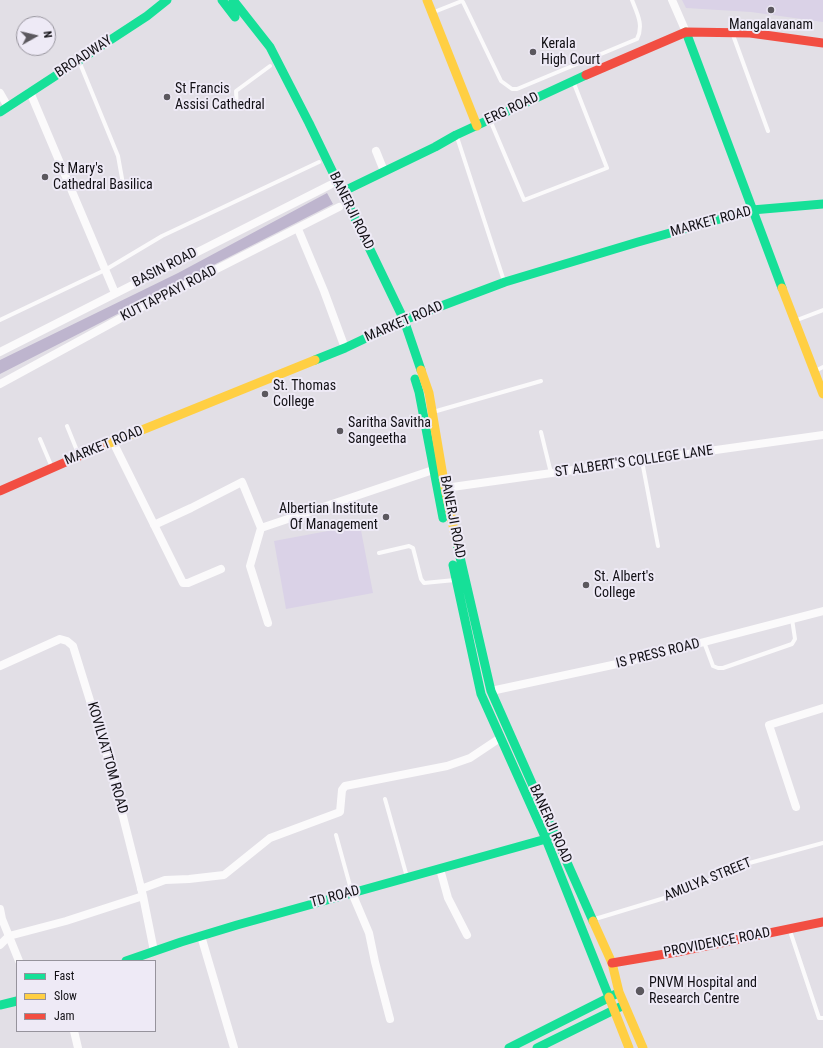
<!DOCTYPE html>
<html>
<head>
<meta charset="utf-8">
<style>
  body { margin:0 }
  #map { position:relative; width:823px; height:1048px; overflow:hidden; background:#e2dfe6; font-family:"Roboto Condensed",sans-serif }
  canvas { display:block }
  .legend { position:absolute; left:16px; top:960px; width:140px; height:72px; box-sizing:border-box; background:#eeeaf6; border:1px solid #96939c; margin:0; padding:5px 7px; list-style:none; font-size:12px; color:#121015 }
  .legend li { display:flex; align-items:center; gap:8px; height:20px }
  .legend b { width:20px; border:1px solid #96939c }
  .north { position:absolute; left:16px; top:16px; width:40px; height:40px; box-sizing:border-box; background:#eeeaf6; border:1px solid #96939c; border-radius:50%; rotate:82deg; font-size:11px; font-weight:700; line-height:16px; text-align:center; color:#121015 }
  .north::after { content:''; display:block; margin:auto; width:14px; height:18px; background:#5b585e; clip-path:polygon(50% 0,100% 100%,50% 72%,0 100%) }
</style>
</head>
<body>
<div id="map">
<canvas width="823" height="1048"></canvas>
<ul class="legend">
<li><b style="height:5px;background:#16e098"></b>Fast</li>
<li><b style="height:5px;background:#ffcf43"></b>Slow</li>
<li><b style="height:5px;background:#f24e42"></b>Jam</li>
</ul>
<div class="north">N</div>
</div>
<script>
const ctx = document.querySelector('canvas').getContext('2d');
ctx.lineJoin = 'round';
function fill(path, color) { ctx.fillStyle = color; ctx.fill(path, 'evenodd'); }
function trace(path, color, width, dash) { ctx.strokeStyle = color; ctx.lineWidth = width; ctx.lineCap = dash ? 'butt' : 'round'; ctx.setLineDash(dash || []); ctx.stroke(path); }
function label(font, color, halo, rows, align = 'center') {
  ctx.font = font + ' "Roboto Condensed",sans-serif'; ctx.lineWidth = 4; ctx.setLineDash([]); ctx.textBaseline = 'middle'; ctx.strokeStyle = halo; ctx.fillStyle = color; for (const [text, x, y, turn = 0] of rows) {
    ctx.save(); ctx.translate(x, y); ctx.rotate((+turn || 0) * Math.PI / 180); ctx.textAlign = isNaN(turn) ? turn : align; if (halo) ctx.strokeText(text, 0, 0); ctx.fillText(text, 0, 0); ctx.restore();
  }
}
fill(new Path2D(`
  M 682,0 L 823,0 L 823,22 L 751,12 L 686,8 Z
  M 360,525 L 373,593 L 286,609 L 274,541 Z`), '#dad2e7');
fill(new Path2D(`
  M 327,193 L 333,204 L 0,374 L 0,360 L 178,273 Z`), '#beb5ce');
trace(new Path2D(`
  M 463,2 L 501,81 L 512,89 L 517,89 L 637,39 C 644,25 637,13 632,0
  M 434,12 L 462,1
  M 733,35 L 768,131
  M 79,61 L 118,156 L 123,184
  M 237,109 L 236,91 L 270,66
  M 490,120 L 524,200 L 607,168 L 573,81
  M 457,137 L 504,281
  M 0,320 L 105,270 L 162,236 L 319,162
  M 797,320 L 823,310
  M 815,371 L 823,367
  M 433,412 L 541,381
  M 67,426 L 78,453
  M 541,432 L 551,473
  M 40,439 L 51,465
  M 642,461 L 658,546
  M 379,553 L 409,546 L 413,548 L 421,579 L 424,583 L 455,580
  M 704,642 L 713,666 L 718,668 L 723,668 L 792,644 L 795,639 L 792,619
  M 385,799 L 407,877
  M 336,835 L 352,893
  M 595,919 L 681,893 L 742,865 L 823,843
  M 790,931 L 819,1018 L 823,1018`), '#fbfafb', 4);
trace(new Path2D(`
  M 672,0 L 686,32
  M 30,92 L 115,293
  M 0,93 L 8,107
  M 376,151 L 384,171
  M 298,229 L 324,291 L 345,348
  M 0,352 L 330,185
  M 0,384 L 134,311 L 339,207
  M 113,442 L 183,583 L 188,583 L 221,569
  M 445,488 L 823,435
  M 154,525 L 191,508 L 242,482 L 261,528 L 250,566 L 268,623
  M 261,528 L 433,470
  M 0,666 L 60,639 L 67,641 L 73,646 L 110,765 L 143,896 L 154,951
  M 491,691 L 631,661 L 823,611
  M 796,807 L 769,725 L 823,708
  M 440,869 L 448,898 L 467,935
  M 141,889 L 165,880 L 189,879 L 224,875 L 270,838 L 340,812 L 342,790 L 345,786 L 447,766 L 470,758 L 500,738
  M 352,893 L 369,933 L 375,962 L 390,1019
  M 0,909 L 2,919 L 19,961
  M 201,936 L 234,1048
  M 0,945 L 9,936 L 66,921 L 143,896
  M 74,1031 L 78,1048`), '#fbfafb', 8);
trace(new Path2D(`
  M 222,0 L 235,17
  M 233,0 L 270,47 L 309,123 L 404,320 L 421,370
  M 686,32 L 782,288
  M 0,112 L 147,16 L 167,0
  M 342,192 L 435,147 L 456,135 L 586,75
  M 315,360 L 345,348 L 404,320 L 505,282 L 638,242 L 752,210 L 823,204
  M 415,379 L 419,392 L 443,518
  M 457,544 L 491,691 L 593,921
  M 453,565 L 481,694 L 546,839 L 609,997
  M 126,961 L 181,942 L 237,925 L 546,839 L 553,835
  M 0,1005 L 17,1001
  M 509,1048 L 616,994
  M 537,1048 L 620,1007`), '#16e098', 9);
trace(new Path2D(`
  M 427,0 L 477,126
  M 782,288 L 823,394
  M 421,370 L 429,393 L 445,488 L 457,544
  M 100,447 L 315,360
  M 593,921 L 612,963 L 619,992 L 643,1048
  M 609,997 L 629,1048`), '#ffcf43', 9);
trace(new Path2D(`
  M 586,75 L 686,32 L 750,33 L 823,43
  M 0,491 L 100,447
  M 612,963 L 677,952 L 823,922`), '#f24e42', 9);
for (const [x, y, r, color] of [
  [771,10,4,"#5b585e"],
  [533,52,4,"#5b585e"],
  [167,97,4,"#5b585e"],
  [45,177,4,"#5b585e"],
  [265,394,4,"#5b585e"],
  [340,431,4,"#5b585e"],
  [386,517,4,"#5b585e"],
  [586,585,4,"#5b585e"],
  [640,991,5,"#5b585e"]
]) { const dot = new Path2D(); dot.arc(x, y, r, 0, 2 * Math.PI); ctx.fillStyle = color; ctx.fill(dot); trace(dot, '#eeeaf6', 1.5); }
label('14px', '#121015', '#eeeaf6', [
  ["Mangalavanam",771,25,"center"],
  ["Kerala",541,44],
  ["High Court",541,60],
  ["St Francis",175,89],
  ["Assisi Cathedral",175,105],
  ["St Mary's",53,169],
  ["Cathedral Basilica",53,185],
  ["St. Thomas",273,386],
  ["College",273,402],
  ["Saritha Savitha",348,423],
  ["Sangeetha",348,439],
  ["Albertian Institute",378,509,"right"],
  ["Of Management",378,525,"right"],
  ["St. Albert's",594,577],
  ["College",594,593],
  ["PNVM Hospital and",649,983],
  ["Research Centre",649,999]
], 'left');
label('14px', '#121015', '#eeeaf6', [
  ["BROADWAY",84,57,-33],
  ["ERG ROAD",512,109,-25],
  ["BANERJI ROAD",351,211,64],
  ["MARKET ROAD",711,222,-15],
  ["BASIN ROAD",165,268,-27],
  ["KUTTAPPAYI ROAD",169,294,-27],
  ["MARKET ROAD",404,322,-23],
  ["MARKET ROAD",104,446,-22],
  ["ST ALBERT'S COLLEGE LANE",634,462,-8],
  ["BANERJI ROAD",452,517,79],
  ["IS PRESS ROAD",658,654,-14],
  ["KOVILVATTOM ROAD",107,758,74],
  ["BANERJI ROAD",550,824,66],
  ["AMULYA STREET",708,880,-22],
  ["TD ROAD",335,897,-15],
  ["PROVIDENCE ROAD",717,943,-11]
]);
</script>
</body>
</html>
